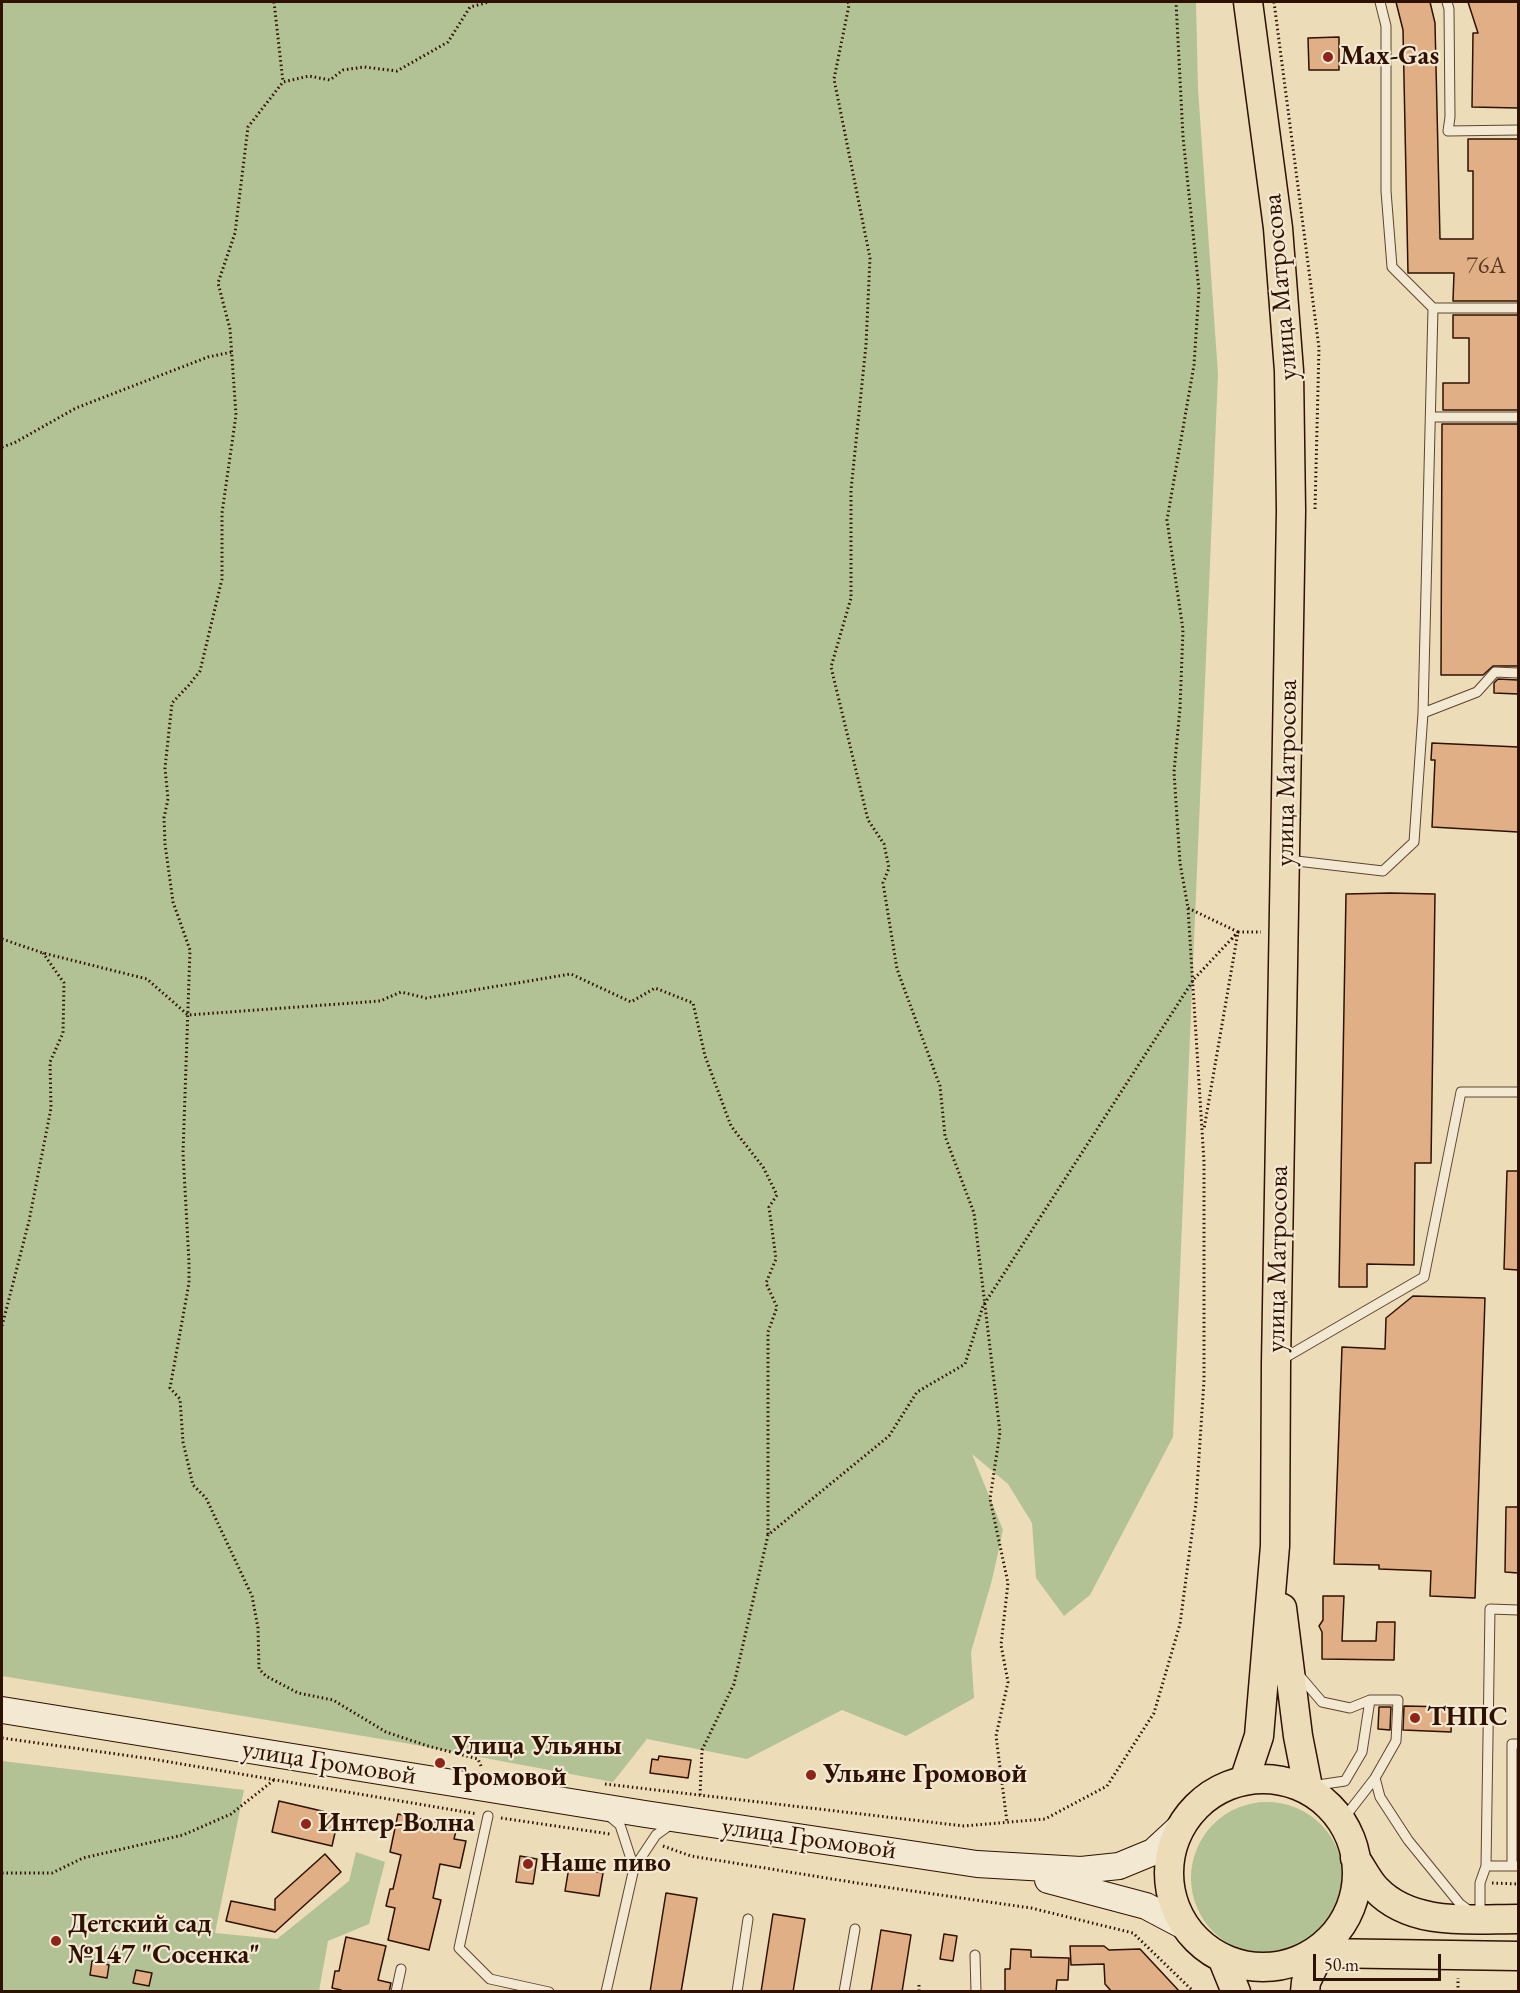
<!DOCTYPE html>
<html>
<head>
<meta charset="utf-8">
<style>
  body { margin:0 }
  #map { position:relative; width:1520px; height:1993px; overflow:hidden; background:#eddcb8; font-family:"EB Garamond",serif }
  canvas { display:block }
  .frame { position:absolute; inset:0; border:3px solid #2f1102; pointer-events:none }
  .scale { position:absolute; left:1313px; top:1954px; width:128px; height:27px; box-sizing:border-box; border:3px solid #2f1102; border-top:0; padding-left:8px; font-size:18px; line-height:21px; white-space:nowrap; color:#2f1102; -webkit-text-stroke:4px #f3e8d1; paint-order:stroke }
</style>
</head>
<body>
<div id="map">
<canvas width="1520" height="1993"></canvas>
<div class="frame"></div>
<div class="scale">50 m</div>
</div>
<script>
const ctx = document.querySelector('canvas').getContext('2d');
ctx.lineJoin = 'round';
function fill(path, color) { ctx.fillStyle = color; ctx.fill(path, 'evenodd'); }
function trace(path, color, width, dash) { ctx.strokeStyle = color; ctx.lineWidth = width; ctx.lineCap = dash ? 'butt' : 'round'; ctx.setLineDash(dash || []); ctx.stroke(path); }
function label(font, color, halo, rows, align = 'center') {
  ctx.font = font + ' "EB Garamond",serif'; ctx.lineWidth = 4.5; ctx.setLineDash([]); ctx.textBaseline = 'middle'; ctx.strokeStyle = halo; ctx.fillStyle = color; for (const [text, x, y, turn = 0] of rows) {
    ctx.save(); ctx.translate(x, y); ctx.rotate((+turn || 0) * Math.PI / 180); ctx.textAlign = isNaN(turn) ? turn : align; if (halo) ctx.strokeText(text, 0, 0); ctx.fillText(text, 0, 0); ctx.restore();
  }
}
fill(new Path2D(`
  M 2,2 L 1196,2 L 1198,89 L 1218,374 L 1173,1437 L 1090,1595 L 1064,1616 L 1036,1578 L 1032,1523 L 1008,1484 L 972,1454 L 1003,1530 L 992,1580 L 971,1652 L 974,1698 L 906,1736 L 842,1710 L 747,1759 L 647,1739 L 613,1782 L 405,1743 L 2,1676 Z
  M 2,1761 L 244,1790 L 215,1933 L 277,1939 L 349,1881 L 356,1852 L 385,1862 L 369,1924 L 328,1941 L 319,1991 L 2,1992 Z
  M1191 1878a76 76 0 1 1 152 0a76 76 0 1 1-152 0Z`), '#b2c294');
const building = new Path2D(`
  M 1396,2 L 1430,2 L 1435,23 L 1440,239 L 1473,239 L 1473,171 L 1468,171 L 1468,139 L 1518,139 L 1518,301 L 1453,301 L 1454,273 L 1408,273 L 1403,30 Z
  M 1468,2 L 1518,2 L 1518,108 L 1472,107 L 1473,33 L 1478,33 Z
  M 1339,37 L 1339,70 L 1309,70 L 1308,38 Z
  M 1453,315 L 1518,315 L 1518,410 L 1443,410 L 1443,383 L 1469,383 L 1469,338 L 1453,338 Z
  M 1442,424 L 1518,424 L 1518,666 L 1493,666 L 1483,675 L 1441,675 Z
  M 1498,679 L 1518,680 L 1518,694 L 1494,693 L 1494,683 Z
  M 1432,743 L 1518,747 L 1518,832 L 1432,827 L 1435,760 L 1431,760 Z
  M 1390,893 L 1435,894 L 1431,1163 L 1415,1163 L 1414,1265 L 1367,1264 L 1367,1287 L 1339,1287 L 1346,894 Z
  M 1507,1171 L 1518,1171 L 1518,1270 L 1504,1269 Z
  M 1413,1296 L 1485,1298 L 1475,1598 L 1430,1596 L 1431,1571 L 1379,1569 L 1379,1565 L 1334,1564 L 1342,1347 L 1385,1349 L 1386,1318 Z
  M 1506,1507 L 1518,1507 L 1518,1573 L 1505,1572 Z
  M 1323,1596 L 1344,1596 L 1342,1641 L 1376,1641 L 1377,1622 L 1395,1622 L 1394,1660 L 1322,1659 L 1322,1632 L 1319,1626 L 1323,1620 Z
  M 1404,1706 L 1452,1707 L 1451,1732 L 1403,1730 Z
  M 1379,1707 L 1391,1707 L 1390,1730 L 1378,1729 Z
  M 659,1756 L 691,1760 L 688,1778 L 650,1773 L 652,1759 L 658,1760 Z
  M 279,1801 L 339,1815 L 332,1846 L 272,1832 Z
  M 398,1814 L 457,1827 L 454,1839 L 466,1841 L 460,1868 L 440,1864 L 433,1898 L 441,1900 L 429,1950 L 388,1940 L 395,1908 L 386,1906 L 390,1889 L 393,1889 L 401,1855 L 390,1852 Z
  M 325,1854 L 341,1872 L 275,1932 L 226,1921 L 231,1901 L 275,1910 L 275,1899 Z
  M 520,1856 L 537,1859 L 533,1884 L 516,1882 Z
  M 569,1867 L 603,1873 L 599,1896 L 565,1891 Z
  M 666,1893 L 697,1898 L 681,1992 L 650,1992 Z
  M 773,1914 L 805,1919 L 793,1992 L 761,1992 Z
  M 881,1930 L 911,1935 L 902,1992 L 871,1992 Z
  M 944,1934 L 957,1936 L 953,1961 L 940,1959 Z
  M 346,1937 L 386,1946 L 378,1980 L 391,1983 L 389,1992 L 340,1992 L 341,1990 L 332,1988 L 335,1971 L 339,1971 Z
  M 1070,1946 L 1104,1946 L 1109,1950 L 1140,1949 L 1180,1992 L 1112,1992 L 1105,1984 L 1104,1964 L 1071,1965 Z
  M 1011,1949 L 1031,1950 L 1031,1957 L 1069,1958 L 1068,1980 L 1057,1980 L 1056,1992 L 1005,1992 L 1005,1969 L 1010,1969 Z
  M 92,1961 L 109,1965 L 107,1978 L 90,1975 Z
  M 136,1970 L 152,1973 L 149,1986 L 133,1983 Z`);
fill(building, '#e0af86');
trace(building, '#2f1102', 1.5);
const lane = new Path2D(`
  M 1380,2 L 1386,26 L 1386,191 L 1392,267 L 1433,308 L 1518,308
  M 1447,2 L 1449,9 L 1450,117 L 1448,131 L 1518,130
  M 1431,417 L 1518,417
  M 1423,713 L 1433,308
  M 1288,860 L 1383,871 L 1414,842 L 1423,713 L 1477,692 L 1495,672 L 1518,673
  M 1281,1360 L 1424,1277 L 1461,1092 L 1518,1092
  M 1299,1675 L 1322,1702 L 1350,1708 L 1370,1700 L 1398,1700 L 1396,1741 L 1375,1778 L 1380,1797 L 1408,1840 L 1460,1904 L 1471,1912
  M 1311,1786 L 1345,1781 L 1362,1752 L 1370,1700
  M 608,1815 L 620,1825 L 634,1868
  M 488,1816 L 459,1948 L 490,1979 L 549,1992
  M 1341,1822 L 1375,1778
  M 1486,1866 L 1518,1866
  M 1512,1866 L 1512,1744 L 1518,1744
  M 1480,1916 L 1480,1883 L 1486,1866 L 1490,1609 L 1518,1610
  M 975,1955 L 976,1992
  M 396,1992 L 401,1969
  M 606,1992 L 634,1868 L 656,1835 L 674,1822
  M 737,1992 L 748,1919
  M 844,1992 L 855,1929`);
const secondary = new Path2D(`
  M 2,1710 L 645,1814 L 977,1864 L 1081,1870 L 1119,1866 L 1153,1852 L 1179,1828
  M 1048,1880 L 1146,1906 L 1180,1924`);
const primary = new Path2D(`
  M 1282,1608 L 1298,1736 L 1308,1787
  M 1245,1778 L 1259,1736 L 1275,1546 L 1276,1363 L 1291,511 L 1289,371 L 1278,228 L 1248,2
  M1169 1873a94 94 0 1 1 188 0a94 94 0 1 1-188 0Z
  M 1355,1858 C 1362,1868 1368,1881 1376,1889 C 1412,1927 1472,1919 1518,1919
  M 1320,1953 L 1518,1956
  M 1223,1960 L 1236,1992
  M 1305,1992 L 1306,1982 L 1320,1953`);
trace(lane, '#5e4430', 11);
trace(secondary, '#2f1102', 28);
trace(primary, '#2f1102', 31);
trace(new Path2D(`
  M 274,2 L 283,82
  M 848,2 L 849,5 L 834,79 L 870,258 L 866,345 L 851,490 L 851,598 L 831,667 L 868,820 L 884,844 L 889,868 L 883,883 L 897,969 L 940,1086 L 945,1136 L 974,1213 L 1000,1432 L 990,1499 L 1008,1583 L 1001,1645 L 1008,1682 L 996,1736 L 1007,1822
  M 1274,2 L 1319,348 L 1315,509
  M 2,447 L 14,443 L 76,408 L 208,357 L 232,352
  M 1188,908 L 1238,932 L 1204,1129
  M 1238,932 L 1261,932
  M 2,939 L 43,953 L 147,979 L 188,1015 L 380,1001 L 401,992 L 426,998 L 571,974 L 631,1002 L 655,988 L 693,1003 L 705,1056 L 731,1126 L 763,1167 L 777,1195 L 769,1207 L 776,1259 L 766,1283 L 777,1307 L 768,1332 L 768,1535
  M 2,1326 L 29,1221 L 51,1108 L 50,1062 L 63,1033 L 64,983 L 43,953
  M 2,1738 L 152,1759 L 477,1814
  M 481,1766 L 478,1759 L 428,1746 L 386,1732 L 333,1700 L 298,1693 L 266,1676 L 259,1669 L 258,1628 L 252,1596 L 206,1498 L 193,1485 L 183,1442 L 180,1399 L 170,1388 L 189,1283 L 189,1262 L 183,1153 L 190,950 L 173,902 L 165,844 L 164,818 L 168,799 L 165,768 L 172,703 L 189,685 L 200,671 L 222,579 L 222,513 L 236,415 L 230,329 L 218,283 L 235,233 L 248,127 L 283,82 L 309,76 L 330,80 L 343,70 L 364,67 L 397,71 L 448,42 L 470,7 L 489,2
  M 605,1784 L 964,1826 L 1045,1819 L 1107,1786 L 1154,1713 L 1180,1624 L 1196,1503 L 1204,1380 L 1204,1162 L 1188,908 L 1180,863 L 1174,772 L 1180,708 L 1183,630 L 1167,520 L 1194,365 L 1199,290 L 1183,137 L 1176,2
  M 700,1795 L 702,1750 L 734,1684 L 768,1535 L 889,1436 L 917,1392 L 965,1364 L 983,1306 L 1194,979 L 1238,932 L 1230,941
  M 501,1818 L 610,1834
  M 663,1846 L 691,1856 L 857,1883 L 1031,1908 L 1133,1933 L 1194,1992
  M 2,1873 L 52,1873 L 83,1858 L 183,1835 L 231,1814 L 274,1780
  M 1492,1883 L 1518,1884
  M 919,1985 L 919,1992
  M 1458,1992 L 1458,1978`), '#2f1102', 3, [1.5, 3]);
trace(lane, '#f3e8d1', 9);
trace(secondary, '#f3e8d1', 26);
trace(primary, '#eddcb8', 28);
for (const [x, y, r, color] of [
  [1328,57,6,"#8f2418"],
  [1415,1718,6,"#8f2418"],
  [440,1763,6,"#8f2418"],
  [811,1775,6,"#8f2418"],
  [306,1824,6,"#8f2418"],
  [528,1864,6,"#8f2418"],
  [56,1941,6,"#8f2418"]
]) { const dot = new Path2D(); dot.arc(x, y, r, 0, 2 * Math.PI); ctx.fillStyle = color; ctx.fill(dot); trace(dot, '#f3e8d1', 2); }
label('24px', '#5b3823', null, [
  ["76А",1486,266]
]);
label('bold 27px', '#2f1102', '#f3e8d1', [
  ["Max-Gas",1340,57],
  ["ТНПС",1427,1718],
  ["Улица Ульяны",452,1747],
  ["Громовой",452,1778],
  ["Ульяне Громовой",823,1775],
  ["Интер-Волна",318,1824],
  ["Наше пиво",540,1864],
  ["Детский сад",68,1925],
  ["№147 \"Сосенка\"",68,1956]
], 'left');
label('27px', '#2f1102', '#f3e8d1', [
  ["улица Матросова",1281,287,-95],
  ["улица Матросова",1287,773,-89],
  ["улица Матросова",1278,1259,-89],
  ["улица Громовой",329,1763,9],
  ["улица Громовой",809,1839,8]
]);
</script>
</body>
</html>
